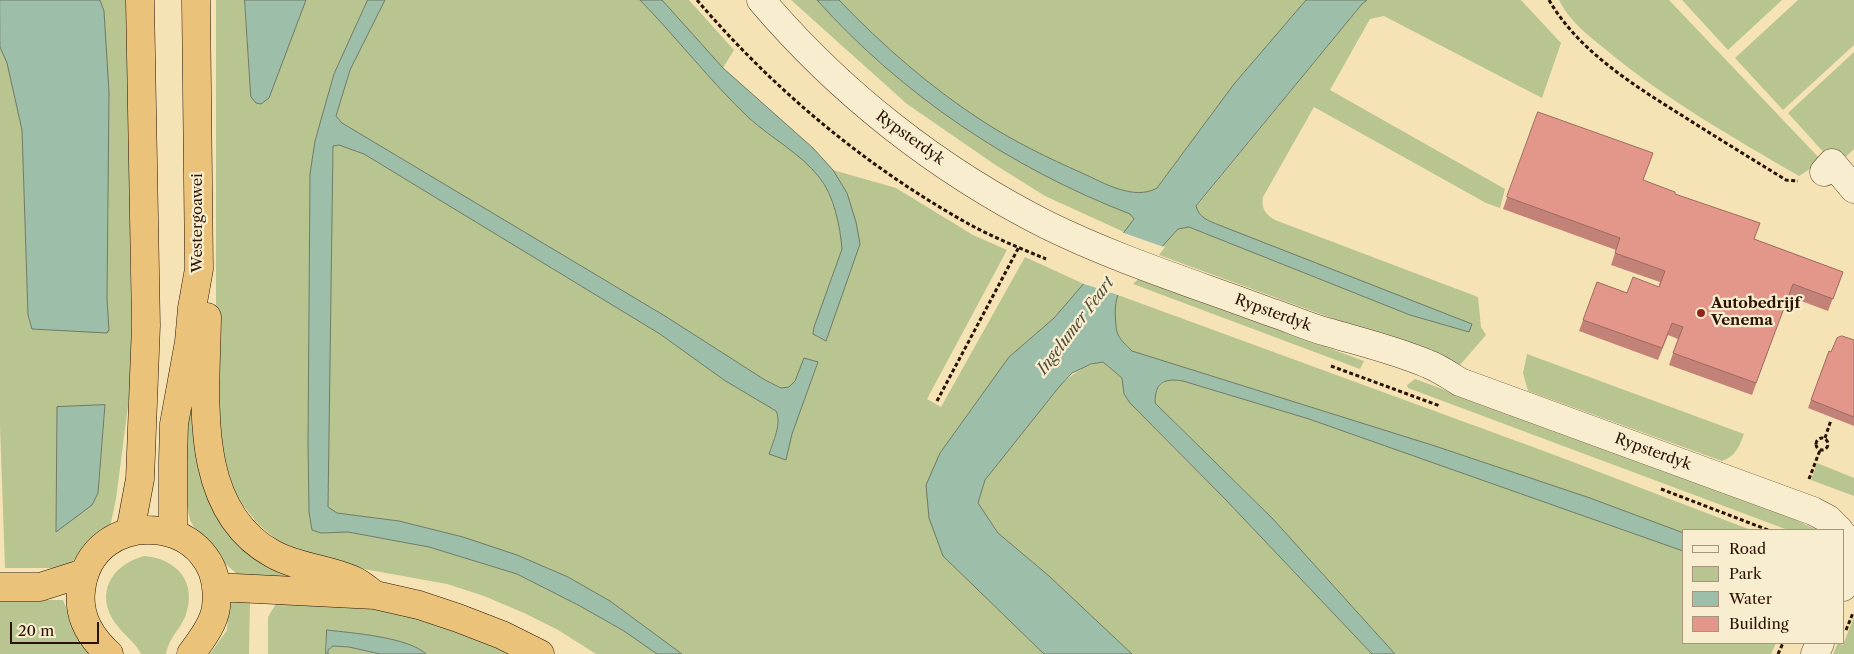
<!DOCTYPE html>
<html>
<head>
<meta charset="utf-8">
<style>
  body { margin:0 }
  #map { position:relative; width:1854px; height:654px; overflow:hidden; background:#f6e3b5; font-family:"Libre Caslon Text",serif }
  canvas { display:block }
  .legend { position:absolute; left:1682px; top:529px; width:162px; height:115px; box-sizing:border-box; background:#f9edcf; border:1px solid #a6957c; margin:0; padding:6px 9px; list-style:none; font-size:15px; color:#291200 }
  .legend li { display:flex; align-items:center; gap:10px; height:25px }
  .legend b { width:25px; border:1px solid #a6957c }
  .scale { position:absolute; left:10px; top:622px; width:89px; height:22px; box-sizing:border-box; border:2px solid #291200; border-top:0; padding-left:6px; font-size:15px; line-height:18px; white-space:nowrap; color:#291200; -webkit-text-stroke:4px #f9edcf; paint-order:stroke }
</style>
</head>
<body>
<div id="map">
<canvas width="1854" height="654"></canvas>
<ul class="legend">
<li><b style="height:6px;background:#f9edcf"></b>Road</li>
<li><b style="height:14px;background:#b8c591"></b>Park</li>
<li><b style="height:14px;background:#9dbea9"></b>Water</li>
<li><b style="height:14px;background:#e3978b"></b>Building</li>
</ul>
<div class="scale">20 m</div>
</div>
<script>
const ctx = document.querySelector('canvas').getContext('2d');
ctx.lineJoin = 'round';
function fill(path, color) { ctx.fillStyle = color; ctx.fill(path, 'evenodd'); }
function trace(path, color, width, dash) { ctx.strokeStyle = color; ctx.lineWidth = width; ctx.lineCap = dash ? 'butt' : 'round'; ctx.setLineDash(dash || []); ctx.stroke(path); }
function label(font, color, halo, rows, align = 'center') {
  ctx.font = font + ' "Libre Caslon Text",serif'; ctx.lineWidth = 4.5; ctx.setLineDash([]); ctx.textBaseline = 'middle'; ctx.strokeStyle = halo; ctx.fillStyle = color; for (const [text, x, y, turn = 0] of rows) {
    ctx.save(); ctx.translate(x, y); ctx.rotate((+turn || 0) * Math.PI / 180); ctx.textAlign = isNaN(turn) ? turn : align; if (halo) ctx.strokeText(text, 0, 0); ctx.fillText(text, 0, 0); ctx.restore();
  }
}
fill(new Path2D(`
  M 100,0 L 127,0 L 132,375 L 116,499 L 110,527 L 98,536 L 66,568 L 5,568 L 0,427 L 0,47 L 7,63 L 22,130 L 28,315 L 32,329 L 109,330 L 107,300 L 108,193 L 104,11 ZM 57,407 L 105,409 L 98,493 L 73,518 L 56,532 Z
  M 216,0 L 245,0 L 250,83 L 269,98 L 306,0 L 368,0 L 334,74 L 315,141 L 310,174 L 308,443 L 309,512 L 312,530 L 321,533 L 347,532 L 429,547 L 517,574 L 580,606 L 624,631 L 657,654 L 596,654 L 558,630 L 524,613 L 484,596 L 447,584 L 336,564 L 282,544 L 259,525 L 242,504 L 232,488 L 224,465 L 216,390 Z
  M 385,0 L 640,0 C 677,38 710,81 749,118 C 771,138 801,153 819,177 C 834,196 840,227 842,249 L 814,327 L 817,337 L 826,341 L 860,244 L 847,193 L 833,170 L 896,188 L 973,235 L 1007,250 L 927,399 L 941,407 L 1025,257 L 1084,284 L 1054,318 L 1009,357 L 940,453 L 943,556 L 1044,654 L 682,654 L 610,601 L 568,577 L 517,555 L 462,537 L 399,521 L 337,513 L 328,507 L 333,146 L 339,144 L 364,154 L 660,334 L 724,380 L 776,411 C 782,423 773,442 769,453 L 786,460 L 792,434 L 818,363 L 804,358 L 795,381 L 789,387 L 782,388 L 765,380 L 665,316 L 342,123 L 336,116 L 350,70 Z
  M 662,0 L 689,0 L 734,50 L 723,68 Z
  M 791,0 L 817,0 C 902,95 1011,168 1130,214 L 1134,219 L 1124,232 L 1045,196 L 994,164 L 907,104 Z
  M 839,0 L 1306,0 L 1234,84 L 1157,188 C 1134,201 1103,183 1082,173 C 1048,158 1015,142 984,122 C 931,88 882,45 839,0 Z
  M 1367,0 L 1521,0 L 1561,43 L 1542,98 L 1384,16 L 1370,19 L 1330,90 L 1505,189 L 1500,208 L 1486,203 L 1314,107 L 1263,197 C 1261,208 1265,214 1275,220 L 1478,297 L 1481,327 L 1486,335 L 1460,365 L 1159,255 L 1165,247 L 1162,246 L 1178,229 L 1189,227 L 1410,315 L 1469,332 L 1219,225 C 1209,221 1199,218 1196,207 L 1362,4 Z
  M 1559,0 L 1669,0 L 1822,161 L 1799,176 C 1732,137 1665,99 1605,49 C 1588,35 1569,21 1559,0 Z
  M 1682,0 L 1782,0 L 1728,50 Z
  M 1798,0 L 1854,0 L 1854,45 L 1783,110 L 1735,58 Z
  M 1854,52 L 1854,149 L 1836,166 L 1788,113 Z
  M 1138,279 L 1156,285 L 1364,361 L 1360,369 L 1133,284 Z
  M 1118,295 L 1552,454 L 1751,530 L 1683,530 L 1683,533 L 1590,498 L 1435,446 L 1132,351 C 1126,345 1119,339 1117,332 C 1114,321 1114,305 1118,295 Z
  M 1527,354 L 1744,434 C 1739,447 1736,456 1722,461 L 1528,391 L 1523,373 Z
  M 196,361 L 202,479 L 209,503 L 222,521 L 304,579 L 247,578 L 237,574 L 222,561 L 216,553 L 198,534 L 190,520 L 186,500 L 181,448 Z
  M 1103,362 L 1122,378 L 1124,394 L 1130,403 L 1225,499 L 1372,654 L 1132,654 L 1049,576 L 998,533 L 978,503 L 985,480 L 1059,387 C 1073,373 1084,365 1103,362 Z
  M 1169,379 L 1183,381 L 1309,419 L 1683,551 L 1683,643 L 1776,643 L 1771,654 L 1395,654 L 1273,519 L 1155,403 C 1155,390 1158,385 1169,379 Z
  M 1415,379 L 1779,512 L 1817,530 L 1788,530 L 1408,388 L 1407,385 Z
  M 1817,463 L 1854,478 L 1854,496 L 1811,480 Z
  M 144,556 C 178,559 198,583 185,617 C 179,631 170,636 166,654 L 141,654 C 135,642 124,635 116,624 C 94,594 111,565 144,556 Z
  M 3,600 L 63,600 L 77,635 L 91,654 L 0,654 L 0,601 Z
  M 229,600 L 250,601 L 249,654 L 210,654 L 227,630 Z
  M 277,602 L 372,607 L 440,623 L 517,654 L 426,654 C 408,637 352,633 327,630 L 326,654 L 268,654 L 268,617 Z
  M 1854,617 L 1854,654 L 1833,654 L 1838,643 L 1843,645 Z
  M 333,646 L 349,647 L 380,654 L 328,654 L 328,650 Z`), '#b8c591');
const water = new Path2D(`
  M 0,0 L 100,0 L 104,11 L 109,92 L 107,300 L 109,330 L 107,333 L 32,329 L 28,315 L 22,130 L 7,63 L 0,47 Z
  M 245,0 L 306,0 L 269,98 L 261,104 L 256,103 L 251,97 Z
  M 368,0 L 385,0 L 350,70 L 336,116 L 342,123 L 665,316 L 765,380 L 781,388 L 789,387 L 795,381 L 804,358 L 818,362 L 792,434 L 786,460 L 769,454 C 773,442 782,423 776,411 L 724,380 L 660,334 L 364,154 L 339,145 L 333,146 L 328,507 L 337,513 L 399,521 L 463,537 L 517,555 L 568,577 L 610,601 L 682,654 L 657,654 L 624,631 L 580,606 L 517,574 L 429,547 L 348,532 L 321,533 L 312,530 L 309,512 L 308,443 L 310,174 L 315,141 L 334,74 Z
  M 640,0 L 662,0 L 723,68 L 813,148 L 833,170 L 847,193 L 856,222 L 860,244 L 826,341 L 813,334 L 814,327 L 842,249 C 840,226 834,195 819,177 C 800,153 771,138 749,118 C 710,81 677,38 640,0 Z
  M 817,0 L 839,0 C 882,45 931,88 984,122 C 1015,142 1048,158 1082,173 C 1104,183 1134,201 1157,188 L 1234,84 L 1306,0 L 1367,0 L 1362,4 L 1196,206 C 1199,218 1209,221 1219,225 L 1472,324 L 1469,332 L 1410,315 L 1189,227 L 1178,229 L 1118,295 C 1114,305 1115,321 1117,332 C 1119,339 1126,345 1132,351 L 1435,446 L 1590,498 L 1681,532 L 1683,533 L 1683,551 L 1309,419 L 1183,381 C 1164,378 1155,382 1155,403 L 1273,519 L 1395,654 L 1372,654 L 1225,499 L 1130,403 L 1124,394 L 1122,378 L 1103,362 L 1091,364 L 1072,373 L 1059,387 L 985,480 L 978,503 L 998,533 L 1049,576 L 1132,654 L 1044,654 L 943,556 L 929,518 L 926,485 L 940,453 L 1009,357 L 1054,318 L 1092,274 L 1134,219 L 1130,214 C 1011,168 902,95 817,0 Z
  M 105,405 L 98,493 L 92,505 L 56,532 L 57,407 Z
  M 327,630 C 352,633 408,637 426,654 L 380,654 L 349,647 L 333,646 L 328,650 L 328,654 L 326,654 Z`);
fill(water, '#9dbea9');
trace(water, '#6f7965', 1);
fill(new Path2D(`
  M 1121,232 L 1164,247 L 1121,296 L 1081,283 Z`), '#f6e3b5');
const minor = new Path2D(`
  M 761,0 C 840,93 938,170 1047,225 C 1118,260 1195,284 1270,312 C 1289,318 1308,327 1327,332 C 1361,342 1395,350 1428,364 C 1439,368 1450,376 1460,382 L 1813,511 L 1828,519 L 1839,530
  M 1824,172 L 1832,163 L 1854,189
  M 1843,535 C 1854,552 1849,569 1843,587
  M 1815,654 L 1820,643`);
const highway = new Path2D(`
  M 207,317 C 206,397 191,509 273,554 C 298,568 327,568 353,580 C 361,583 368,590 375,595
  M 130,532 L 140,479 L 146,325 L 140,0
  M 173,533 L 173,461 L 174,424 L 189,342 L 192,308 L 199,269 L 196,0
  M 0,587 L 40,587 L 84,573
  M 216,587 L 375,595 L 419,605 L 458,618 L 502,635 L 540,654
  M 109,654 C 90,637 78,617 81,591 C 90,501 228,514 216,607 C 214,624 201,640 191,654`);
trace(minor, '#5c462d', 29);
trace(highway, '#291200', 29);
trace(new Path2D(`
  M 697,0 C 773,89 865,166 967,223 C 992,237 1020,248 1046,259
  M 1549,0 C 1579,52 1635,86 1686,118 C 1719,139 1752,159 1786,180 L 1798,181
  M 1331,366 L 1440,406
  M 937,401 L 1019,247
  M1816 444a6 6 0 1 1 12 0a6 6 0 1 1-12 0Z
  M 1825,438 L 1831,420
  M 1809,479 L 1820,450
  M 1661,489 L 1768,530
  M 1846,630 L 1853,613
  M 1778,654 L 1783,643`), '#291200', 3, [4, 2.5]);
trace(minor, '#f9edcf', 28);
trace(highway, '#ebc27a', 28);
fill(new Path2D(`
  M 1538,112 L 1643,180 L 1675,194 L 1754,239 L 1843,272 L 1828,311 L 1788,296 L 1752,395 L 1669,365 L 1678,339 L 1668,335 L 1658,360 L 1579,331 L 1597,282 L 1627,293 L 1659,287 L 1660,282 L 1611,265 L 1616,250 L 1503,209 Z
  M 1854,340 L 1854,426 L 1808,408 L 1829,351 L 1831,352 Z`), '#c38278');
const building = new Path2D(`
  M 1538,112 L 1653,153 L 1643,180 L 1675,192 L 1675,194 L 1760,223 L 1754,239 L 1843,272 L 1833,299 L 1793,284 L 1756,383 L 1673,353 L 1683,327 L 1672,323 L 1662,348 L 1583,320 L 1597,282 L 1627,293 L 1633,277 L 1659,287 L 1665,271 L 1615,253 L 1620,238 L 1507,197 Z
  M 1842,336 L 1854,340 L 1854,417 L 1811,400 L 1829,351 L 1831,352 L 1837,338 Z`);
fill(building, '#e3978b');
trace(building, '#9f6a61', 1);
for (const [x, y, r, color] of [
  [1701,313,5,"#8f2418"]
]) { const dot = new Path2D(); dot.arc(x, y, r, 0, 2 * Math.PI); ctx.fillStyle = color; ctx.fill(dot); trace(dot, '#f9edcf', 2); }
label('15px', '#291200', '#f9edcf', [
  ["Rypsterdyk",910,138,36],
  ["Westergoawei",198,223,-90],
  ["Rypsterdyk",1273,313,20],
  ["Rypsterdyk",1653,452,20]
]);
label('bold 15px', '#291200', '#f9edcf', [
  ["Autobedrijf",1711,304],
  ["Venema",1711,321]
], 'left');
label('italic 16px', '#524e3b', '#f9edcf', [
  ["Ingelumer Feart",1076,326,-53]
]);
</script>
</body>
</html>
